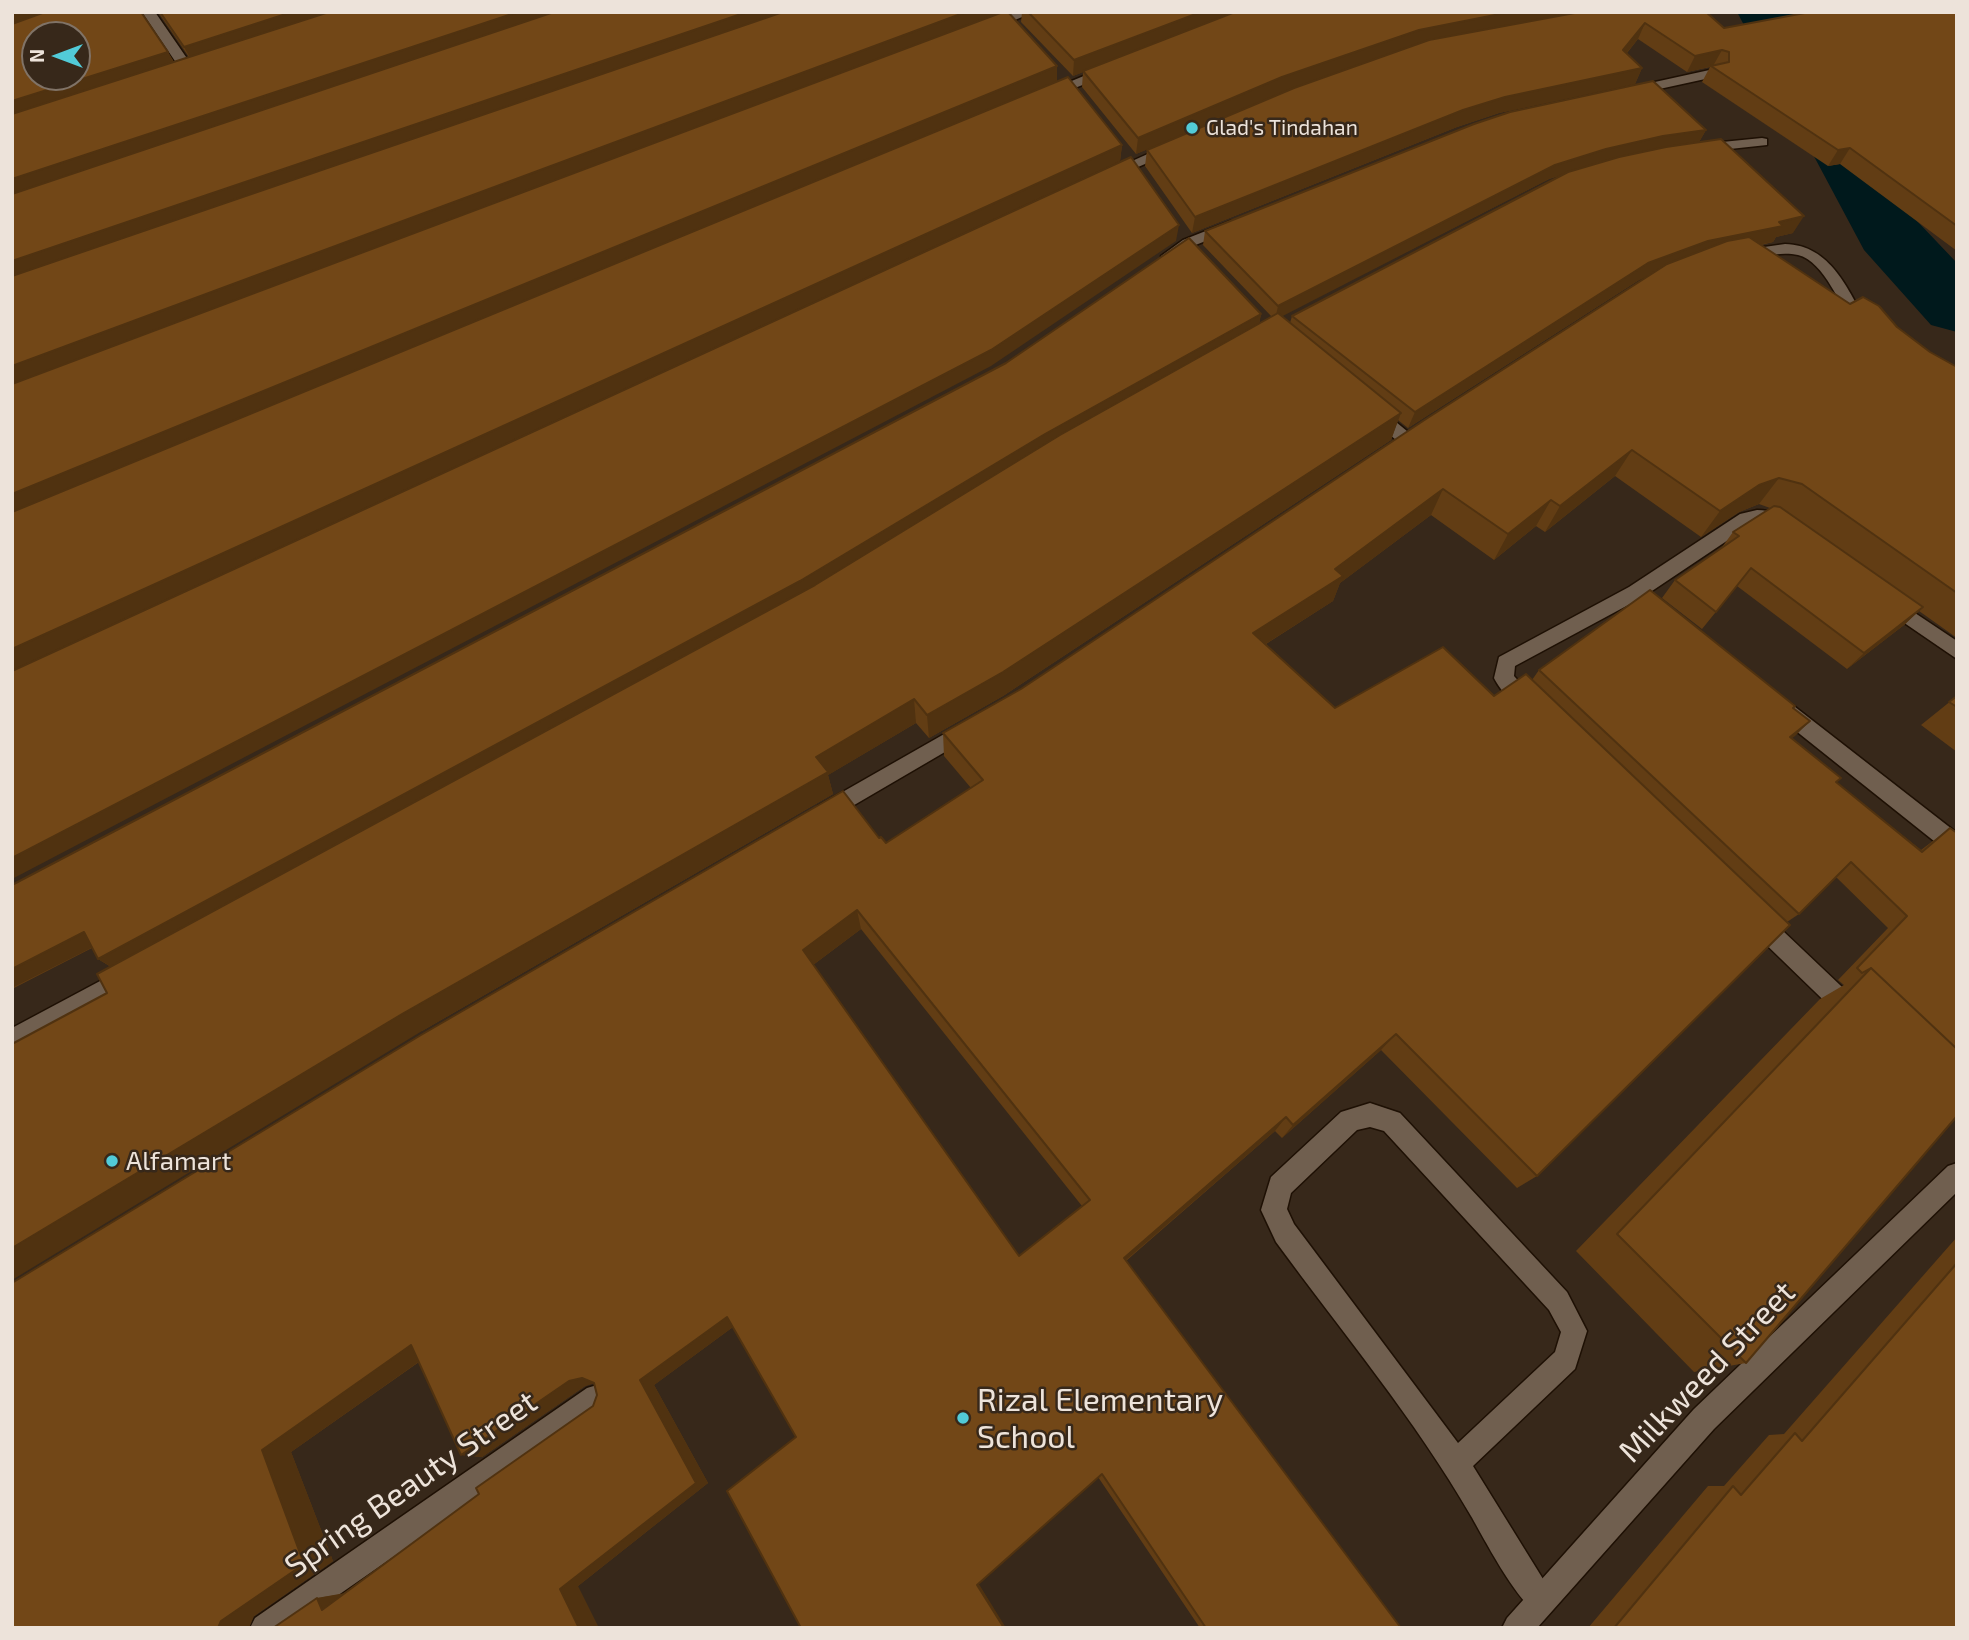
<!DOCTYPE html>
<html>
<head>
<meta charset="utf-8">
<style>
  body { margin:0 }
  #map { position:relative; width:1969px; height:1640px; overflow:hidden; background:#37281a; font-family:"Exo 2",sans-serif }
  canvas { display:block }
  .frame { position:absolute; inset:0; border:14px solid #ede3da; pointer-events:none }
  .north { position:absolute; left:21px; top:21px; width:70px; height:70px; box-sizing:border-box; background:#37281a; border:2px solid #807367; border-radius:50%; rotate:270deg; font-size:19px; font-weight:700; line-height:28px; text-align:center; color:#ede3da }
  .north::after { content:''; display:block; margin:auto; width:24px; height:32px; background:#52cbd8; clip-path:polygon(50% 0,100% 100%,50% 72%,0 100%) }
</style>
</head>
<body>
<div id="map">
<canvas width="1969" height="1640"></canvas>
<div class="frame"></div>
<div class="north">N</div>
</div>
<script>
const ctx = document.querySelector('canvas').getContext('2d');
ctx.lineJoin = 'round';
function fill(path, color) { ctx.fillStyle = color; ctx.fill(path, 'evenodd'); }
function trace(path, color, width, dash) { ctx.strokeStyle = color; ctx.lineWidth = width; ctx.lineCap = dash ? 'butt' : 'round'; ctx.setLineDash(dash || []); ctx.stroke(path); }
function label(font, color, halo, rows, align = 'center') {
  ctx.font = font + ' "Exo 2",sans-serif'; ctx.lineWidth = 5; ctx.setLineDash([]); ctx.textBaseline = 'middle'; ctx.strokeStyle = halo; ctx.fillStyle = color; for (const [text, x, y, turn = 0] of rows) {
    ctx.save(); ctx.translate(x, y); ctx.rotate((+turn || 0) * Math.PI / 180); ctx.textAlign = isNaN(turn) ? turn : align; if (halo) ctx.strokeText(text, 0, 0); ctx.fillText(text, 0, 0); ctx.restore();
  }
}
fill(new Path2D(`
  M 1737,12 L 1797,12 L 1918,222 L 1957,263 L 1957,332 L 1931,325 L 1864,250 Z`), '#00191c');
const lane = new Path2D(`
  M 1370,1103 L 1400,1113 L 1567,1292 L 1587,1331 L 1575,1369 L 1473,1466 L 1556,1600 L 1551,1610 L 1541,1615 C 1518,1605 1485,1540 1471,1516 C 1415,1419 1342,1332 1276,1242 L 1261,1210 L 1271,1177 L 1341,1112 ZM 1370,1127 L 1384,1131 L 1549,1310 L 1561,1332 L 1555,1352 L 1458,1443 L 1294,1224 L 1287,1209 L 1291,1193 L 1357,1130 Z`);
const street = new Path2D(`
  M 142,12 L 155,12 L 195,70 L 193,73 L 183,73 Z
  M 1015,12 L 1034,12 L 991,30 L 986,31 L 980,27 Z
  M 1108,66 L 1115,70 L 1113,73 L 1052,97 L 1042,97 L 1040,94 Z
  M 1714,69 L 1721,73 L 1719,76 L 1632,95 L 1625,91 L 1632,87 Z
  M 1762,138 L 1767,139 L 1767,145 L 1702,152 L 1695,148 L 1702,144 Z
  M 1170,144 L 1175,145 L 1175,151 L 1115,177 L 1105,177 L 1103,174 Z
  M 1231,221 L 1238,226 L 1236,229 L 1193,246 L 1174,259 L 1164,259 L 1161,256 L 1183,240 Z
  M 1785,244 C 1831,245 1848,290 1868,325 L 1866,329 L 1854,329 C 1842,308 1824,261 1798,255 C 1781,251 1760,257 1743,260 L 1735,255 L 1743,250 Z
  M 1373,406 L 1379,408 L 1413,436 L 1416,440 L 1413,444 L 1401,444 L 1367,416 L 1365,412 L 1367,408 Z
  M 1757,510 C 1771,510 1787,515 1795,527 L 1792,532 L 1786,534 L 1766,523 L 1752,524 L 1643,597 L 1515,666 L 1514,676 L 1540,705 L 1537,711 C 1521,716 1501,692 1494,678 L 1499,657 L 1629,587 L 1740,514 Z
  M 1888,595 L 1957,641 L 1957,659 L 1881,607 L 1879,602 L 1881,597 Z
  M 1783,701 L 1790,703 L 1957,833 L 1957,855 L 1949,853 L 1776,715 L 1773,709 L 1776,703 Z
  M 967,721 L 974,723 L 977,729 L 974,735 L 832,818 L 825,821 L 818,818 L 815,812 L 818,806 Z
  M 1756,910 L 1764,913 L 1860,1004 L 1863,1012 L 1860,1020 L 1852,1023 L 1844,1020 L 1748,927 L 1745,920 L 1748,913 Z
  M 130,965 L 138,969 L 141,976 L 138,983 L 12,1052 L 12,1028 Z
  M 1957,1163 L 1957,1192 L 1714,1429 L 1537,1628 L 1502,1628 L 1507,1618 L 1694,1409 L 1948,1166 Z
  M 597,1385 L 607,1388 L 610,1398 L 607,1408 L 291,1628 L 250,1628 L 255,1618 L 587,1388 Z`);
trace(lane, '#1e1004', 3);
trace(street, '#1e1004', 3);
fill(lane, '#705f4f');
fill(street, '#705f4f');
fill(new Path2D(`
  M 12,12 L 168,52 L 174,62 L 189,57 L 158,12 L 997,12 L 997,15 L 1057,82 L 1122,145 L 1120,161 L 12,670 Z
  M 1022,12 L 1706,12 L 1724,28 L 1957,12 L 1957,251 L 1840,164 L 1828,166 L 1702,82 L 1710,67 L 1687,72 L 1638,39 L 1627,53 L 1642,68 L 1635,84 L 1499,113 L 1457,127 L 1192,233 L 1145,166 L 1147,150 L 1415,45 L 1279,94 L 1136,154 L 1082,87 L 1083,72 L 1073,76 L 1021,22 Z
  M 1706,130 L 1699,142 L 1793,233 L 1776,237 L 1773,242 L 1761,245 L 1850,304 L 1897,327 L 1930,352 L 1957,367 L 1957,638 L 1919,611 L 1904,625 L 1847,669 L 1737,586 L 1702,629 L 1662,598 L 1675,580 L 1720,550 L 1733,532 L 1770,508 L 1759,504 L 1739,512 L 1701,537 L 1615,476 L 1545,532 L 1536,526 L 1494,560 L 1431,515 L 1340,583 L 1333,601 L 1266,644 L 1335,708 L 1494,696 L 1532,680 L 1539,670 L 1793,708 L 1792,738 L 1836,782 L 1921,850 L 1950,828 L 1746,1363 L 1694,1372 L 1576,1251 L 1820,999 L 1844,985 L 1838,980 L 1888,928 L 1836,877 L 1799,914 L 1787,922 L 1537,1176 L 1517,1188 L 1381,1050 L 1282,1138 L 1275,1131 L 1126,1261 L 1401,1628 L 1200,1628 L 1098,1477 L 796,1437 L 733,1327 L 654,1385 L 708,1483 L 578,1586 L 317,1598 L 343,1594 L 479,1494 L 593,1406 L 597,1395 L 594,1383 L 585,1386 L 482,1457 L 461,1455 L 419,1362 L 291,1452 L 333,1561 L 254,1616 L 12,1628 L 879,838 L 886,843 L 971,788 L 944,756 L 943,733 L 1021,689 L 1648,276 L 1639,280 L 1408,428 L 1398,420 L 1391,440 L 1003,696 L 929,738 L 916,723 L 828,775 L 833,794 L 422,1031 L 107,993 L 111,967 L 98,959 L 92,948 L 12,989 L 12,885 L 1261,314 L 1259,324 L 1272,317 L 1203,245 L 1205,231 ZM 1602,162 L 1292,316 L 1290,323 L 1281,316 L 1549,179 ZM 861,929 L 1082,1206 L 1019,1256 L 813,965 Z
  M 1957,696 L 1957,752 L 1921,725 Z
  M 1957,1237 L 1957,1628 L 1588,1628 L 1708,1486 L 1724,1486 L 1769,1435 L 1784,1434 Z`), '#623d14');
fill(new Path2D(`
  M 12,12 L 65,12 L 12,30 Z
  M 292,12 L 349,12 L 193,63 L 184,47 Z
  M 518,12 L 570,12 L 12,199 L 12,179 Z
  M 747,12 L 797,12 L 12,281 L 12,261 Z
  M 966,12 L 997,12 L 997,17 L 12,387 L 12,366 Z
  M 1201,12 L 1241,12 L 1073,76 L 1074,60 Z
  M 1510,12 L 1588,12 L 1414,46 L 1279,94 L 1136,154 L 1138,138 L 1282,77 L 1419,30 Z
  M 1645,23 L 1638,39 L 1616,66 L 1623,50 Z
  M 1722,50 L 1713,66 L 1687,72 L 1695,56 Z
  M 168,52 L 177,68 L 12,120 L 12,101 Z
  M 1057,66 L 1057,82 L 12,515 L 12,494 Z
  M 1642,68 L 1635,84 L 1499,113 L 1457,127 L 1192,233 L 1195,217 L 1463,110 L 1505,97 Z
  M 1706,130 L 1698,144 L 1599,162 L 1549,179 L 1275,320 L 1278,306 L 1555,165 L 1606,149 L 1663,136 Z
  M 1122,145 L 1120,161 L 12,670 L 12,649 Z
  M 1850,148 L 1840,164 L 1828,166 L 1838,150 Z
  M 1804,216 L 1793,233 L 1776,237 L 1773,242 L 1698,257 L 1639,280 L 1408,428 L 1415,412 L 1648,263 L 1708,241 Z
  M 1179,225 L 1176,241 L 991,366 L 12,879 L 12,858 Z
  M 1261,314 L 1258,329 L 803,596 L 115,969 L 98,959 Z
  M 1401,413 L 1391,440 L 1003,696 L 929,738 L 927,715 Z
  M 1632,450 L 1615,476 L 1545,532 L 1560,506 Z
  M 1779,478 L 1759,504 L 1739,512 L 1701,537 L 1720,511 L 1759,485 Z
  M 1443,489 L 1431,515 L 1340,583 L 1333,601 L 1245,657 L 1253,633 L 1335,569 Z
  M 1551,500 L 1536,526 L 1494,560 L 1508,534 Z
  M 1923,607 L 1904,625 L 1847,669 L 1864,653 Z
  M 914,699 L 916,723 L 828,775 L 833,794 L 422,1031 L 12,1280 L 12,1248 L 816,757 Z
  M 1810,721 L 1795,736 L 1775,751 L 1790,737 Z
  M 857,910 L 861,929 L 809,968 L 803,950 Z
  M 84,932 L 101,943 L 12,988 L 12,969 Z
  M 1396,1034 L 1381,1050 L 1282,1138 L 1293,1125 Z
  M 1286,1117 L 1275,1131 L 1118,1267 L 1124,1258 Z
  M 727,1317 L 737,1324 L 654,1385 L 708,1483 L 578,1586 L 599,1628 L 579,1628 L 560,1589 L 640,1380 Z
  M 411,1345 L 434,1351 L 291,1452 L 333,1561 L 254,1616 L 249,1628 L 218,1628 L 262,1450 Z
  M 582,1378 L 598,1382 L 585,1386 L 482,1457 L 461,1455 L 569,1381 Z
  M 977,1581 L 1006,1628 L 1004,1628 L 977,1585 Z
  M 345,1593 L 322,1610 L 317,1598 Z`), '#503210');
const building = new Path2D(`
  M 45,12 L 141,12 L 168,52 L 12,101 L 12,24 ZM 35,35 L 77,35 L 77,77 L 35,77 Z
  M 160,12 L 292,12 L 184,47 Z
  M 329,12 L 518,12 L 12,179 L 12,114 Z
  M 554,12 L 747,12 L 12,261 L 12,194 Z
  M 783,12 L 966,12 L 12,366 L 12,276 Z
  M 1003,12 L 1008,12 L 1057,66 L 12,494 L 12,384 Z
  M 1028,12 L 1201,12 L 1074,60 Z
  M 1235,12 L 1510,12 L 1419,30 L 1282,77 L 1138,138 L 1083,71 Z
  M 1580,12 L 1706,12 L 1724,28 L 1810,12 L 1957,12 L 1957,226 L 1850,148 L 1838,150 L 1711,66 L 1729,62 L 1729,52 L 1722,50 L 1695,56 L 1645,23 L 1623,50 L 1642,68 L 1505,97 L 1463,110 L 1195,217 L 1147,150 L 1294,88 L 1429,40 Z
  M 1068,77 L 1122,145 L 12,649 L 12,512 Z
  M 1653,81 L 1706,130 L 1663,136 L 1606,149 L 1555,165 L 1278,306 L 1205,231 L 1474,124 L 1510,112 Z
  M 1721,139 L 1804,216 L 1779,222 L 1783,226 L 1708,241 L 1648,263 L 1415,412 L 1292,316 L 1568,172 L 1619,157 L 1666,147 Z
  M 1131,157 L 1179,225 L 991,350 L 12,858 L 12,671 Z
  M 1749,237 L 1850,304 L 1863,297 L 1879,306 L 1897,327 L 1930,352 L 1957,367 L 1957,593 L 1802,484 L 1779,478 L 1759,485 L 1720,511 L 1632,450 L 1560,506 L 1551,500 L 1508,534 L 1443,489 L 1335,569 L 1343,576 L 1253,633 L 1335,708 L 1443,647 L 1494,696 L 1526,674 L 1790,925 L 1537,1176 L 1396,1034 L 1293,1125 L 1286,1117 L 1124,1258 L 1401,1628 L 1206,1628 L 1102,1474 L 977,1585 L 1004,1628 L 801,1628 L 727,1491 L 796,1437 L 727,1317 L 640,1380 L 696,1483 L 560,1589 L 579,1628 L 273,1628 L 317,1598 L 322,1610 L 479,1494 L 476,1488 L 593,1406 L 597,1395 L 594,1383 L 582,1378 L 569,1381 L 461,1455 L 411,1345 L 262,1450 L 304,1564 L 221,1621 L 218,1628 L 12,1628 L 12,1283 L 421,1035 L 843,791 L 879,838 L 881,837 L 886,843 L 983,780 L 943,733 L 1021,689 L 1426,419 L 1667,264 L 1727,241 ZM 857,910 L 1090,1200 L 1019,1256 L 803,950 Z
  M 1189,238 L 1261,314 L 1045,434 L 800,581 L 98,959 L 84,932 L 12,969 L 12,885 L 1006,363 Z
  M 1278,313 L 1401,413 L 1003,672 L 927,715 L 914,699 L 816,757 L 828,772 L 402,1014 L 12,1248 L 12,1044 L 107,993 L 97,974 L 815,585 L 1060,435 Z
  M 1774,506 L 1780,507 L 1923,607 L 1864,653 L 1751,568 L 1716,612 L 1675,580 L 1739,536 L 1733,532 Z
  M 1650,590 L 1795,706 L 1793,708 L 1810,721 L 1790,737 L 1841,778 L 1836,782 L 1922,852 L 1950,828 L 1957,833 L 1957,1049 L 1871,968 L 1862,973 L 1857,968 L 1907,916 L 1851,862 L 1799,914 L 1539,670 Z
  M 1957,696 L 1957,707 L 1949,702 Z
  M 1871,968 L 1957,1049 L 1957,1116 L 1746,1363 L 1617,1234 Z
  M 1957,1263 L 1957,1628 L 1614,1628 L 1733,1486 L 1741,1495 L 1795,1433 L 1802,1441 Z`);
fill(building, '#724717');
trace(building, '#503210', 2);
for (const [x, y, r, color] of [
  [1192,128,7,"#52cbd8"],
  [112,1161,7,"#52cbd8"],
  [963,1418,7,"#52cbd8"]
]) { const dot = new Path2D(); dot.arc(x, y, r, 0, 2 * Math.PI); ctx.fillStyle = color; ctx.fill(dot); trace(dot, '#37281a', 2.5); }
label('21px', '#ede3da', '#37281a', [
  ["Glad's Tindahan",1206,128]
], 'left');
label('26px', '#ede3da', '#37281a', [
  ["Alfamart",126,1161]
], 'left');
label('32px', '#ede3da', '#37281a', [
  ["Milkweed Street",1707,1372,-46],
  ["Spring Beauty Street",411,1484,-35]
]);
label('32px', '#ede3da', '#37281a', [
  ["Rizal Elementary",977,1400],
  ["School",977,1437]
], 'left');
</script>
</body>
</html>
